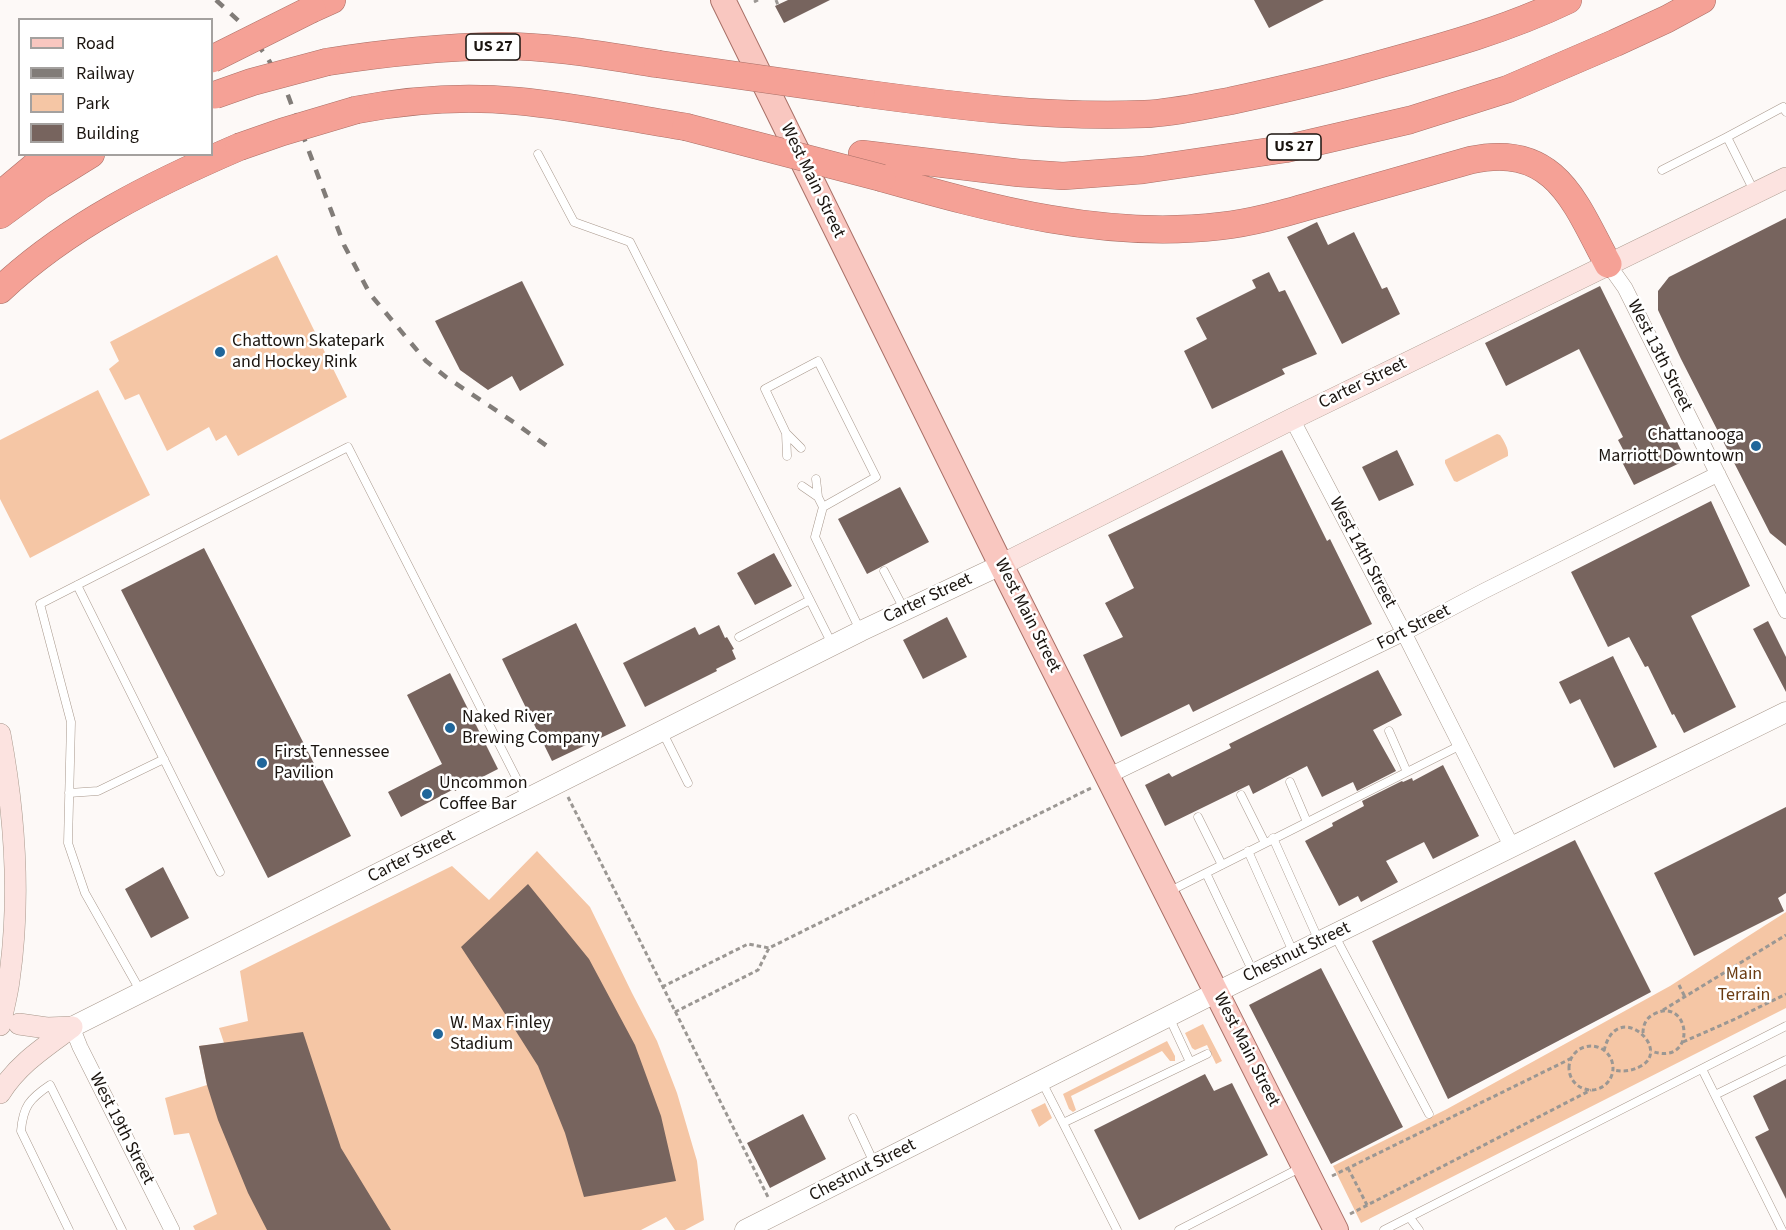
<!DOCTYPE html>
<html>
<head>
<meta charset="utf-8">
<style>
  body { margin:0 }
  #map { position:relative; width:1786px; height:1230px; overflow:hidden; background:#fdf9f7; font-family:"Source Sans 3",sans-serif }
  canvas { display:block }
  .legend { position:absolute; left:18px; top:18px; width:195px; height:138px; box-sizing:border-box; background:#fff; border:2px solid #a4a19f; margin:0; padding:8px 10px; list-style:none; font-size:18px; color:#1b1510 }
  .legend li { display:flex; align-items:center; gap:12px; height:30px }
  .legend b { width:30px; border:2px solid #a4a19f }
</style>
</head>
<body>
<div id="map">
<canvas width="1786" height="1230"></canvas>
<ul class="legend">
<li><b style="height:8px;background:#f9c7c0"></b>Road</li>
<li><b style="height:8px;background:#817c78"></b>Railway</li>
<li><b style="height:16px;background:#f5c6a5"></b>Park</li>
<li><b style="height:16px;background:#77645e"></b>Building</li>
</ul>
</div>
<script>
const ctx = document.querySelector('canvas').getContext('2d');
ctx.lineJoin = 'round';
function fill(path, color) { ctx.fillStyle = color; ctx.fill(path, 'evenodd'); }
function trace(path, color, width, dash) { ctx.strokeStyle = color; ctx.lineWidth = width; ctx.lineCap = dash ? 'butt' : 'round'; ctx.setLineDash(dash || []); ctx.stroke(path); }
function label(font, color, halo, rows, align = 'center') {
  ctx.font = font + ' "Source Sans 3",sans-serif'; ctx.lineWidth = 5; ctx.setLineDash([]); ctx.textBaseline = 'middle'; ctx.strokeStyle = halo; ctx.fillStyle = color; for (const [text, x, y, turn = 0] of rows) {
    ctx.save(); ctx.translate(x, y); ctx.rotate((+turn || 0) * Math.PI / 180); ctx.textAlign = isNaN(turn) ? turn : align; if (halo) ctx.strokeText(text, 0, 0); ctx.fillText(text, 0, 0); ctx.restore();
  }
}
fill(new Path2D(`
  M 277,255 L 347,397 L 238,456 L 226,435 L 216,441 L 209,427 L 167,451 L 139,394 L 125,400 L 109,369 L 119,361 L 110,342 Z
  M 98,390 L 150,495 L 30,558 L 0,499 L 0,440 Z
  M 1497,434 L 1500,435 C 1504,441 1509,449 1508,456 L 1457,482 L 1454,481 L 1445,463 L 1445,460 Z
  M 537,851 L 590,907 L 632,993 L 657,1041 L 677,1093 L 697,1161 L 704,1220 L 685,1230 L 675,1230 L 666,1217 L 641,1230 L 195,1230 L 193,1226 L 217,1214 L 189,1133 L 174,1135 L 165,1098 L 207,1085 L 199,1046 L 224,1043 L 219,1028 L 248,1021 L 240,971 L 452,866 L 489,900 Z
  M 1786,912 L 1786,1008 L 1361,1223 L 1333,1166 L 1447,1109 L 1670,986 Z
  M 1203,1024 L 1222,1061 L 1216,1064 L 1207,1045 L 1195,1050 L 1192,1048 L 1185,1033 Z
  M 1167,1041 L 1175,1056 L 1175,1061 L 1170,1061 L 1162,1051 L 1071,1096 L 1076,1110 L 1073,1112 L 1069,1109 L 1063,1094 Z
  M 1045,1103 L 1052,1118 L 1039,1127 L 1031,1110 Z`), '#f5c6a5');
fill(new Path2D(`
  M 788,0 L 830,0 L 784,23 L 775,6 Z
  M 1254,0 L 1324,0 L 1269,28 Z
  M 1786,218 L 1786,546 L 1770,533 L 1681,359 L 1658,310 L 1658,291 L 1669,277 Z
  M 1317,222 L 1328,245 L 1354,232 L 1382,289 L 1387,287 L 1400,314 L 1342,344 L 1287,237 Z
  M 1269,272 L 1279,292 L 1285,290 L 1317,354 L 1282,369 L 1285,374 L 1212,409 L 1184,351 L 1207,339 L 1196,318 L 1256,288 L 1252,280 Z
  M 522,281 L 564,365 L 520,391 L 512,376 L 488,390 L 460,370 L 435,321 Z
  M 1600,286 L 1686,460 L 1634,485 L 1621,460 L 1627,457 L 1618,440 L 1623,437 L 1579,349 L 1506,386 L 1485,343 Z
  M 1282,450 L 1327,541 L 1330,539 L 1372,624 L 1193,712 L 1189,704 L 1121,737 L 1083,655 L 1123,637 L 1105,603 L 1134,588 L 1108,535 Z
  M 1397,450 L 1414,485 L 1379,501 L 1362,467 Z
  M 900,487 L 929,542 L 867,574 L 838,519 Z
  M 1711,501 L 1750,586 L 1691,616 L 1736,707 L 1684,733 L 1674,714 L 1672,715 L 1648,666 L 1645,667 L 1629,637 L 1608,647 L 1571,572 Z
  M 204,548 L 351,836 L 268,878 L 121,590 Z
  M 774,553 L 792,586 L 755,605 L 737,573 Z
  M 947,617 L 967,657 L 923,679 L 903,640 Z
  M 1768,621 L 1786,657 L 1786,692 L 1753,629 Z
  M 576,623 L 626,726 L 552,761 L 502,659 Z
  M 719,625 L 725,638 L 727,637 L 734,649 L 732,650 L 736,659 L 716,669 L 717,671 L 645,707 L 623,663 L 695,627 L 699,635 Z
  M 1613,656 L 1657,747 L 1614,768 L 1580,699 L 1570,704 L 1559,682 Z
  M 1378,670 L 1402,715 L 1373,730 L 1396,771 L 1357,791 L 1353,782 L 1322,797 L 1307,766 L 1253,794 L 1249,785 L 1165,826 L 1145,785 L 1169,773 L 1172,777 L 1231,748 L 1229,744 Z
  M 450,673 L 498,769 L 455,791 L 454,789 L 401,817 L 388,792 L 442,764 L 407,695 Z
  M 1443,765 L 1479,836 L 1433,859 L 1424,842 L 1386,861 L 1398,882 L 1361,902 L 1358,896 L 1339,906 L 1305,841 L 1333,826 L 1332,823 L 1364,806 L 1362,801 L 1402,781 L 1403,782 L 1412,778 L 1413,781 Z
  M 1786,807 L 1786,893 L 1778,898 L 1784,911 L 1694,956 L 1654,873 Z
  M 1575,840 L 1651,992 L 1448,1099 L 1372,941 Z
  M 163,867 L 189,918 L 151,938 L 125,889 Z
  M 528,884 L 589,959 L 635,1045 L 661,1116 L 676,1181 L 584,1197 L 565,1133 L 538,1066 L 498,1003 L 461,947 Z
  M 1321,968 L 1403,1127 L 1331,1164 L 1249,1005 Z
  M 303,1032 L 341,1148 L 391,1230 L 267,1230 L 248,1193 L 218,1120 L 207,1085 L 199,1046 Z
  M 1205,1074 L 1214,1091 L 1232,1083 L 1268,1155 L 1139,1220 L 1094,1130 Z
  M 1786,1079 L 1786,1199 L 1755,1137 L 1769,1130 L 1753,1096 Z
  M 803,1114 L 826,1159 L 770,1188 L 747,1143 Z`), '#77645e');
const service = new Path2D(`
  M 538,154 L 574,222 L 630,242 L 832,644
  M 1662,170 L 1727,137
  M 1754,191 L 1727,137 L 1783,107 L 1786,112
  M 786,433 L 787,456
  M 801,448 L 786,433 L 765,389 L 818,361 L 876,477 L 823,507 L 815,537 L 860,630
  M 816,479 L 818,497 L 823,507
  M 802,486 L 818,497
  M 884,571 L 904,609
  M 77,585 L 220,872
  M 739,637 L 810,600
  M 662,731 L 688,783
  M 1389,731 L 1407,772
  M 1290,782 L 1307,822
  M 69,793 L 98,791 L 164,759
  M 1241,795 L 1265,843
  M 1198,817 L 1222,865
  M 1273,838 L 1319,941
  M 1248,851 L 1294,954
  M 1206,873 L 1254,974
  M 1170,891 L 1461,745
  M 1335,936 L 1429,1114
  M 141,992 L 85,893 L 68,843 L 71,722 L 40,604 L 348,447 L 526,797
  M 1169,1017 L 1190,1062
  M 1702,1069 L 1782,1230
  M 1042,1082 L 1063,1123
  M 1715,1095 L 1786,1060
  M 853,1118 L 875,1165
  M 1410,1218 L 1419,1230
  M 69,1230 L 21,1131 C 23,1107 29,1099 50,1085 L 122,1230
  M 1117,1230 L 1063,1123 L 1207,1054
  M 1179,1230 L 1300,1168
  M 1384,1230 L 1786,1026`);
const minor = new Path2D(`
  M 1608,264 L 1625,288 L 1786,611
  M 1292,419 L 1404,633 L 1512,847
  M 1108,776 L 1404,633 L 1484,591 L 1718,474
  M 72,1027 L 80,1047 L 172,1230`);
const tertiary = new Path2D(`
  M 72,1027 L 861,631 L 1001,565
  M 745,1230 L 1217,992 L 1786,712`);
const secondary = new Path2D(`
  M 1001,565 L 1292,419 L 1786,178
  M 0,734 C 15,815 21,899 9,981 C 7,996 3,1010 0,1025
  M 19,1024 L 47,1028 L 72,1027
  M 0,1093 C 18,1064 45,1047 72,1027`);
const primary = new Path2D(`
  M 723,0 L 1001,565 L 1336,1230`);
const motorway = new Path2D(`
  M 312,9 L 332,0
  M 327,62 C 384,53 442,47 500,46 C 553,46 606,56 658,64
  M 861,93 C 956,106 1049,118 1145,114 C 1173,113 1202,106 1230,101 C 1276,91 1321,81 1366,68 C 1435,49 1504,31 1568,0
  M 356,110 C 408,100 464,96 517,101 C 573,106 630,118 686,127
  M 862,154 L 1019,173 L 1063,176 L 1143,170 L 1285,149 L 1410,120 L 1508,89 L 1615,43 L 1667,19 L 1702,0
  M 882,178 C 992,209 1105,240 1221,226 C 1257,222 1292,211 1327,201 C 1375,187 1423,174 1471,160 C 1556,142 1575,203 1608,264
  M 6,190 L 49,154
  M 0,215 L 41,185 L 91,154
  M 0,290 C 68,226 153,184 239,147`);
trace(service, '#a8988c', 9);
trace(minor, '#a8988c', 16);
trace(tertiary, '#a8988c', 21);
trace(secondary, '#a8988c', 22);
trace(primary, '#a97067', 26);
trace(motorway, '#a97067', 28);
trace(new Path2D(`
  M 776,0 L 778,5
  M 754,2 L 758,0
  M 568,797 L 769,1199
  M 1679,985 L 1685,997
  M 662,987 L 748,944 L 769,948 L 1091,788
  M 1663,1010 L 1786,935
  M 675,1012 L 758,970 L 769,948
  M 1643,1033 C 1643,1025 1646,1018 1654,1014 C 1691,995 1698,1068 1651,1051
  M 1683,1042 L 1735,1019 L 1786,994
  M1569 1068a22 22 0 1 1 44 0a22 22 0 1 1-44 0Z
  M 1604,1051 C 1616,997 1673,1049 1641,1066 C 1632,1071 1624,1072 1614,1070
  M 1348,1168 L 1367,1205
  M 1332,1176 L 1572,1058
  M 1350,1214 L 1591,1090`), '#9b9793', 3, [4.5, 3]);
trace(service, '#fff', 8);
trace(minor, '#fff', 15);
trace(tertiary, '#fff', 20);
trace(secondary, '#fce3e0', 21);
trace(primary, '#f9c7c0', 24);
trace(motorway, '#f5a196', 27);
trace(new Path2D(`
  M 216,0 L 241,23 L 267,57 L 286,90 L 344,245 L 370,294 L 426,361 L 446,377 L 515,423 L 551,449`), '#817c78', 4.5, [10, 10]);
const motorwayBridge = new Path2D(`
  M 212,59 L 312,9
  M 658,64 L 861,93
  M 215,95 L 252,82 L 327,62
  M 686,127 L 882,178
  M 239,147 L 282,132 L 356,110`);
trace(motorwayBridge, '#a97067', 28, []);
trace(motorwayBridge, '#f5a196', 27);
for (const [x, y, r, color] of [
  [220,352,6,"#20669a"],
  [1756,446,6,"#20669a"],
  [450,728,6,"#20669a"],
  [262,763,6,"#20669a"],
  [427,794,6,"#20669a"],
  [438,1034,6,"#20669a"]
]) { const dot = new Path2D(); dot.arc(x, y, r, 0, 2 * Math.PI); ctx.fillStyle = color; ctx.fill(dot); trace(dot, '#fff', 2); }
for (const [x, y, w] of [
  [493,47,54],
  [1294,147,54]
]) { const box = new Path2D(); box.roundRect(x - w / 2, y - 13, w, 26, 4.5); ctx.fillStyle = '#fff'; ctx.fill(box); trace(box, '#1b1510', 1.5); }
label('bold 16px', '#1b1510', null, [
  ["US 27",493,47],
  ["US 27",1294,147]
]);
label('18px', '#1b1510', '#fff', [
  ["West Main Street",812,181,64],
  ["West 13th Street",1659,356,63],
  ["Carter Street",1363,384,-26],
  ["West 14th Street",1362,553,62],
  ["Carter Street",928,599,-25],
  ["West Main Street",1027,616,63],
  ["Fort Street",1414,628,-27],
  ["Carter Street",412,857,-27],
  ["Chestnut Street",1297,953,-26],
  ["West Main Street",1246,1050,63],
  ["West 19th Street",121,1129,63],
  ["Chestnut Street",863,1171,-27]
]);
label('18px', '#1b1510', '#fff', [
  ["Chattown Skatepark",232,342],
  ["and Hockey Rink",232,363],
  ["Chattanooga",1744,436,"right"],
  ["Marriott Downtown",1744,457,"right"],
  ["Naked River",462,718],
  ["Brewing Company",462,739],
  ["First Tennessee",274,753],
  ["Pavilion",274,774],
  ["Uncommon",439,784],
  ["Coffee Bar",439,805],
  ["W. Max Finley",450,1024],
  ["Stadium",450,1045]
], 'left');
label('18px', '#6b3b11', '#fff', [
  ["Main",1744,975],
  ["Terrain",1744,996]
]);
</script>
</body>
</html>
